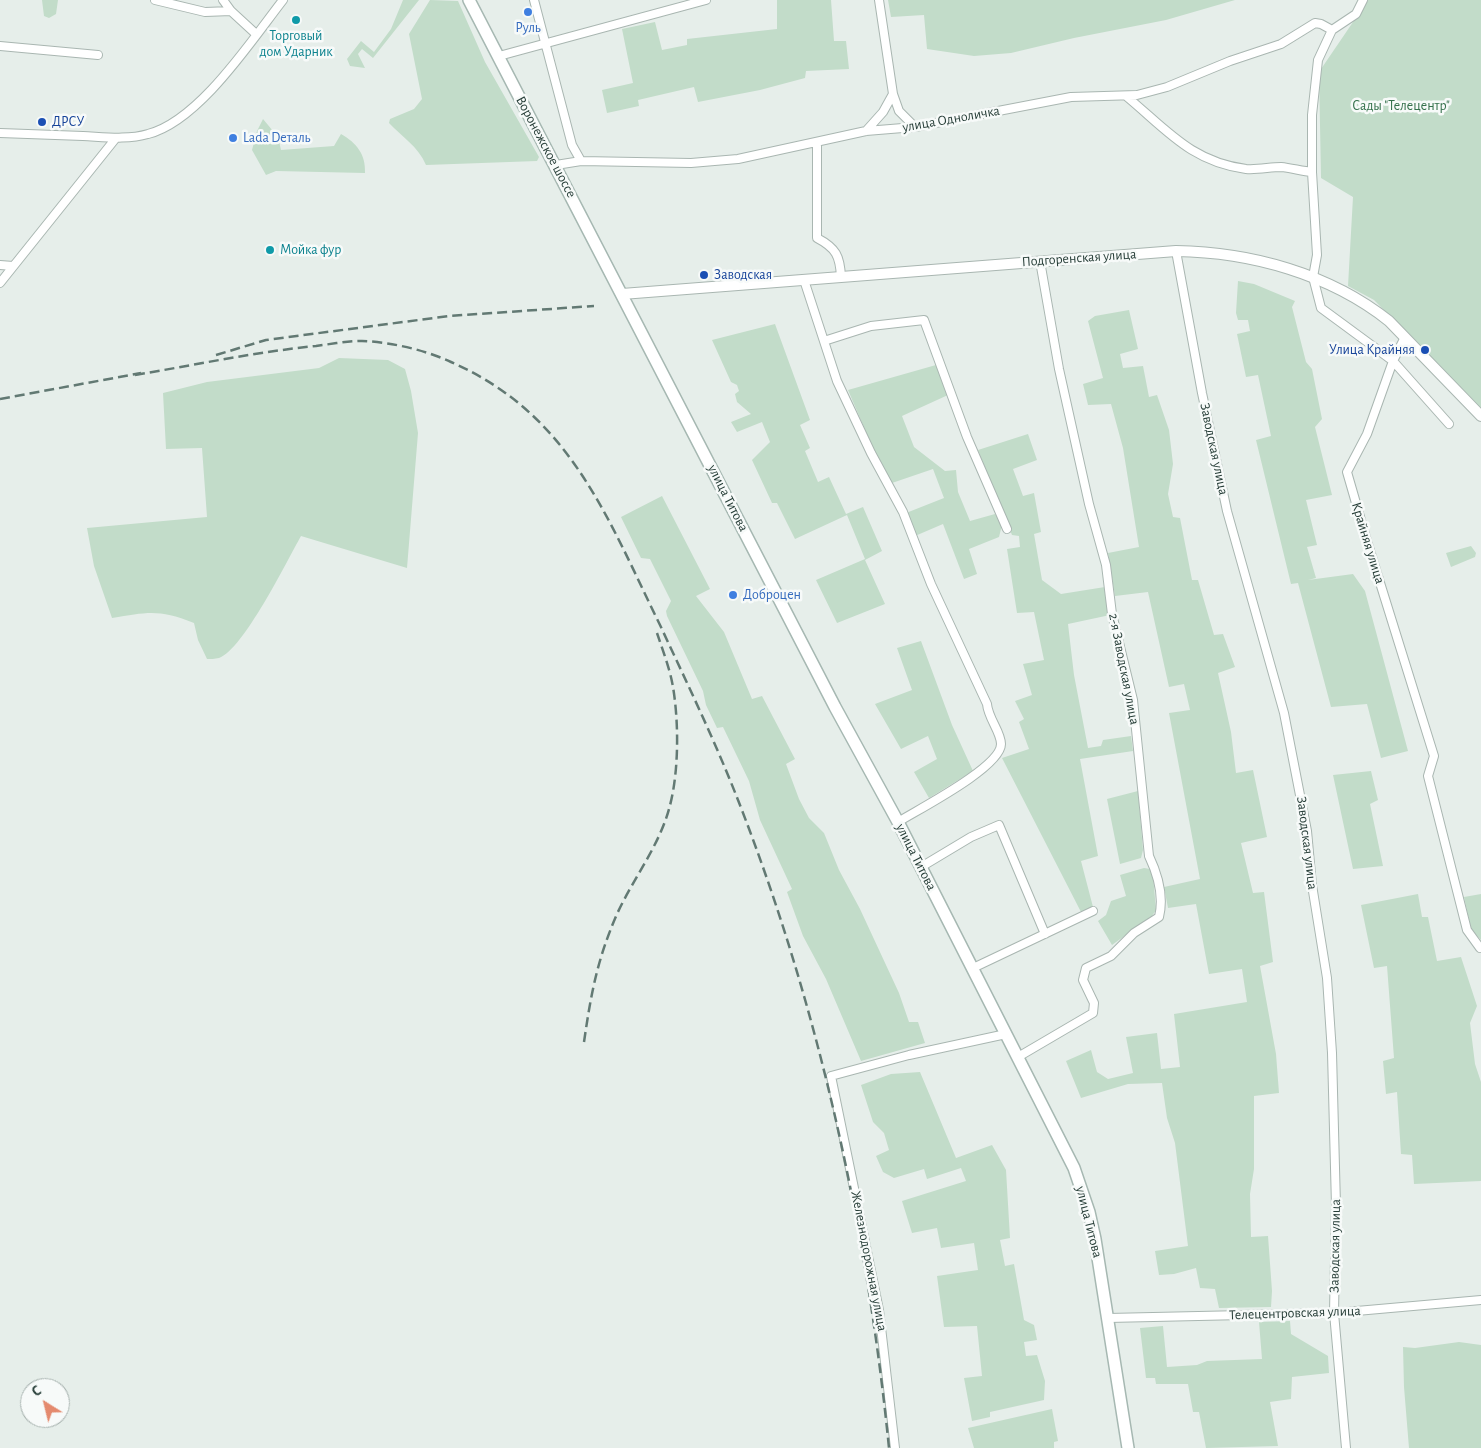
<!DOCTYPE html>
<html>
<head>
<meta charset="utf-8">
<style>
  body { margin:0 }
  #map { position:relative; width:1481px; height:1448px; overflow:hidden; background:#e6eeea; font-family:"Alegreya Sans",sans-serif }
  canvas { display:block }
  .north { position:absolute; left:20px; top:1378px; width:50px; height:50px; box-sizing:border-box; background:#f7faf9; border:1px solid #a4afac; border-radius:50%; rotate:324deg; font-size:14px; font-weight:700; line-height:20px; text-align:center; color:#273e38 }
  .north::after { content:''; display:block; margin:auto; width:18px; height:22px; background:#e48a6e; clip-path:polygon(50% 0,100% 100%,50% 72%,0 100%) }
</style>
</head>
<body>
<div id="map">
<canvas width="1481" height="1448"></canvas>
<div class="north">С</div>
</div>
<script>
const ctx = document.querySelector('canvas').getContext('2d');
ctx.lineJoin = 'round';
function fill(path, color) { ctx.fillStyle = color; ctx.fill(path, 'evenodd'); }
function trace(path, color, width, dash) { ctx.strokeStyle = color; ctx.lineWidth = width; ctx.lineCap = dash ? 'butt' : 'round'; ctx.setLineDash(dash || []); ctx.stroke(path); }
function label(font, color, halo, rows, align = 'center') {
  ctx.font = font + ' "Alegreya Sans",sans-serif'; ctx.lineWidth = 5; ctx.setLineDash([]); ctx.textBaseline = 'middle'; ctx.strokeStyle = halo; ctx.fillStyle = color; for (const [text, x, y, turn = 0] of rows) {
    ctx.save(); ctx.translate(x, y); ctx.rotate((+turn || 0) * Math.PI / 180); ctx.textAlign = isNaN(turn) ? turn : align; if (halo) ctx.strokeText(text, 0, 0); ctx.fillText(text, 0, 0); ctx.restore();
  }
}
fill(new Path2D(`
  M 42,0 L 58,0 L 56,14 L 49,18 L 44,16 Z
  M 403,0 L 419,0 L 373,58 L 362,49 L 358,54 L 365,68 L 350,66 L 347,59 L 361,41 L 374,52 L 391,29 Z
  M 430,0 L 458,1 L 485,62 L 539,157 L 537,161 L 426,165 C 418,146 402,137 389,123 L 390,119 L 414,109 L 422,99 L 409,34 Z
  M 777,0 L 831,0 L 834,41 L 846,41 L 849,69 L 806,71 L 805,78 L 760,90 L 698,102 L 694,87 L 638,100 L 639,106 L 607,113 L 602,90 L 633,83 L 622,29 L 655,22 L 662,50 L 687,45 L 687,39 L 777,29 Z
  M 888,0 L 1235,0 L 1166,20 L 1074,38 L 1011,53 L 974,56 L 927,49 L 924,15 L 891,17 Z
  M 1368,0 L 1481,0 L 1481,409 L 1374,300 L 1348,286 L 1353,197 L 1321,178 L 1319,72 Z
  M 263,119 L 278,137 L 281,150 L 334,146 L 341,134 C 357,143 366,155 365,173 L 276,171 L 266,175 L 252,150 L 257,131 Z
  M 1238,281 L 1254,284 L 1295,301 L 1292,307 L 1306,362 L 1312,369 L 1322,419 L 1315,427 L 1332,495 L 1306,500 L 1317,545 L 1307,547 L 1316,578 L 1308,580 L 1353,574 L 1365,591 L 1408,751 L 1381,758 L 1367,704 L 1331,707 L 1298,583 L 1291,584 L 1256,440 L 1271,436 L 1258,375 L 1246,377 L 1237,334 L 1250,331 L 1248,320 L 1238,320 L 1236,313 Z
  M 1129,310 L 1138,349 L 1120,354 L 1123,368 L 1143,366 L 1149,397 L 1157,395 L 1169,430 L 1173,464 L 1168,494 L 1173,517 L 1180,518 L 1192,580 L 1198,580 L 1214,635 L 1223,634 L 1235,667 L 1218,673 L 1231,732 L 1236,773 L 1253,770 L 1267,837 L 1241,843 L 1253,893 L 1264,892 L 1273,962 L 1260,966 L 1276,1054 L 1279,1093 L 1254,1096 L 1254,1169 L 1250,1194 L 1251,1237 L 1268,1236 L 1272,1291 L 1271,1307 L 1219,1308 L 1215,1289 L 1200,1288 L 1196,1268 L 1174,1274 L 1159,1275 L 1155,1251 L 1188,1246 L 1175,1143 L 1167,1118 L 1162,1083 L 1128,1084 L 1081,1098 L 1066,1061 L 1091,1050 L 1097,1072 L 1108,1079 L 1133,1073 L 1126,1037 L 1157,1033 L 1161,1069 L 1180,1067 L 1174,1014 L 1247,1002 L 1242,969 L 1209,974 L 1196,904 L 1168,908 L 1164,887 L 1200,879 L 1169,713 L 1190,710 L 1184,684 L 1169,687 L 1148,592 L 1115,596 L 1108,553 L 1139,547 L 1123,448 L 1111,404 L 1088,405 L 1083,384 L 1103,378 L 1088,321 L 1095,316 Z
  M 775,324 L 810,420 L 800,425 L 810,448 L 805,451 L 818,482 L 829,477 L 846,514 L 863,507 L 882,551 L 865,560 L 885,604 L 837,623 L 816,580 L 865,559 L 847,515 L 795,539 L 777,503 L 772,503 L 752,460 L 770,442 L 762,422 L 737,432 L 731,422 L 751,414 L 737,402 L 735,394 L 739,391 L 737,385 L 731,382 L 712,340 Z
  M 339,358 L 388,360 L 405,369 L 411,391 L 418,433 L 407,568 L 301,536 C 287,561 243,650 219,658 C 215,659 210,659 207,659 L 198,640 L 194,623 C 159,609 148,612 112,618 L 94,566 L 87,528 L 207,517 L 202,448 L 166,449 L 163,393 L 207,382 L 319,368 Z
  M 936,365 L 948,395 L 902,416 L 914,447 L 945,471 L 956,470 L 958,492 L 970,521 L 995,514 L 1002,525 L 999,537 L 969,549 L 977,574 L 964,579 L 943,524 L 915,536 L 906,513 L 944,498 L 933,469 L 892,483 L 878,460 L 848,390 Z
  M 1028,434 L 1037,460 L 1013,469 L 1023,496 L 1034,493 L 1041,532 L 1034,534 L 1042,580 L 1061,594 L 1105,587 L 1110,615 L 1068,624 L 1074,675 L 1088,748 L 1101,746 L 1103,740 L 1131,736 L 1133,751 L 1080,759 L 1098,856 L 1081,861 L 1093,907 L 1081,912 L 1002,758 L 1029,749 L 1019,722 L 1024,719 L 1015,701 L 1032,695 L 1023,664 L 1044,660 L 1034,612 L 1017,613 L 1007,549 L 1020,547 L 1019,536 L 1012,535 L 978,450 Z
  M 662,496 L 710,589 L 696,596 L 724,632 L 752,699 L 762,696 L 795,759 L 786,764 L 799,799 L 809,818 L 824,833 L 839,870 L 860,909 L 899,993 L 909,1022 L 918,1022 L 925,1043 L 861,1061 L 826,979 L 803,936 L 787,892 L 792,889 L 760,820 L 749,781 L 723,727 L 717,728 L 706,705 L 703,691 L 667,616 L 666,611 L 671,601 L 650,559 L 641,558 L 621,517 Z
  M 1471,546 L 1476,553 L 1475,557 L 1451,567 L 1446,553 Z
  M 921,641 L 952,725 L 973,771 L 929,798 L 914,772 L 937,759 L 928,736 L 901,749 L 875,704 L 912,690 L 897,648 Z
  M 1371,771 L 1378,800 L 1370,804 L 1383,866 L 1353,869 L 1333,775 Z
  M 1138,791 L 1143,850 L 1141,858 L 1120,864 L 1107,799 Z
  M 1144,868 L 1150,869 L 1153,875 L 1156,910 L 1152,916 L 1112,945 L 1098,921 L 1106,915 L 1111,901 L 1126,896 L 1120,875 Z
  M 1418,894 L 1422,917 L 1428,917 L 1437,961 L 1461,957 L 1477,1006 L 1470,1023 L 1475,1064 L 1481,1082 L 1481,1181 L 1414,1184 L 1412,1155 L 1401,1154 L 1397,1092 L 1386,1094 L 1383,1061 L 1394,1058 L 1387,966 L 1374,968 L 1361,905 Z
  M 1481,894 L 1481,940 L 1471,929 L 1464,897 Z
  M 920,1072 L 956,1158 L 992,1145 L 1006,1170 L 1010,1238 L 1000,1240 L 1005,1266 L 1014,1264 L 1024,1320 L 1034,1325 L 1037,1340 L 1024,1342 L 1026,1356 L 1037,1355 L 1045,1381 L 1044,1400 L 990,1412 L 990,1417 L 972,1421 L 964,1378 L 982,1376 L 977,1326 L 944,1327 L 937,1276 L 978,1270 L 974,1243 L 941,1248 L 937,1228 L 912,1233 L 902,1201 L 966,1181 L 961,1168 L 927,1179 L 924,1169 L 894,1178 L 883,1172 L 876,1156 L 889,1150 L 884,1133 L 873,1122 L 861,1085 L 891,1074 Z
  M 1290,1321 L 1291,1334 L 1328,1356 L 1329,1373 L 1292,1377 L 1291,1399 L 1270,1402 L 1278,1446 L 1206,1448 L 1199,1412 L 1193,1412 L 1188,1384 L 1156,1384 L 1155,1378 L 1146,1378 L 1140,1328 L 1163,1326 L 1167,1367 L 1197,1365 L 1207,1361 L 1262,1359 L 1259,1322 Z
  M 1459,1342 L 1481,1345 L 1481,1448 L 1409,1448 L 1404,1387 L 1403,1347 L 1415,1348 Z
  M 1052,1409 L 1058,1441 L 1054,1442 L 1054,1448 L 974,1448 L 968,1428 Z`), '#c2dcc9');
const minor = new Path2D(`
  M 155,0 L 205,12 L 231,11
  M 223,0 L 231,11 L 256,34
  M 534,0 L 572,145 L 581,161
  M 1363,0 L 1356,14 L 1332,30 L 1318,60 L 1312,115 L 1312,172 L 1317,255 L 1313,277 L 1321,308 L 1393,361 L 1449,424
  M 0,46 L 98,55
  M 499,56 L 706,0
  M 893,94 L 899,111 L 915,127
  M 1126,96 C 1166,129 1191,162 1246,169 C 1258,170 1270,167 1281,167 C 1291,168 1302,171 1312,172
  M 866,131 L 883,112 L 893,94 L 879,0
  M 0,133 C 28,134 56,135 83,136 C 105,137 127,140 148,134 C 199,121 251,41 283,0
  M 817,143 L 817,238 C 836,248 840,256 841,277
  M 556,165 L 581,161 L 691,163 L 738,159 L 866,131 L 915,127 L 1071,97 L 1137,95 L 1167,87 L 1230,61 L 1281,44 L 1315,23 L 1321,24 L 1332,30
  M 1176,251 L 1202,393 L 1227,511 L 1284,713 L 1307,831 L 1312,885 L 1327,978 L 1332,1053 L 1336,1206 L 1334,1313 L 1346,1448
  M 0,265 L 13,266
  M 804,280 L 837,381 L 871,453 L 903,512 L 931,584 L 987,704 C 988,718 1001,732 1001,744 C 1001,767 919,809 898,822
  M 0,283 L 116,138
  M 1405,337 L 1393,361 L 1367,434 L 1347,472 L 1367,541 L 1434,756 L 1428,776 L 1467,930 L 1480,948
  M 824,341 L 871,326 L 924,320 L 967,437 L 1007,529
  M 921,867 L 971,837 L 999,825 L 1045,934
  M 973,968 L 1093,911
  M 1018,1057 L 1093,1013 L 1094,1003 L 1083,980 L 1086,968 L 1111,956 L 1134,933 L 1159,917 C 1164,897 1158,875 1149,856 L 1133,700 L 1112,614 L 1106,565 L 1089,504 L 1059,369 L 1040,261
  M 1108,1318 L 1334,1313 L 1481,1300
  M 895,1448 L 879,1310 L 831,1076 L 909,1055 L 1006,1034`);
const tertiary = new Path2D(`
  M 622,294 L 1176,251 C 1251,252 1330,274 1389,321 L 1481,416`);
const secondary = new Path2D(`
  M 469,0 L 835,707 L 898,822 L 1074,1168 L 1089,1212 L 1095,1239 L 1128,1448`);
trace(minor, '#a9b6b1', 10);
trace(tertiary, '#a9b6b1', 12);
trace(secondary, '#a6b8b2', 14);
trace(minor, '#fff', 8);
trace(tertiary, '#fff', 10);
trace(secondary, '#fff', 11);
trace(new Path2D(`
  M 216,355 L 266,340 L 449,316 L 594,306
  M 135,375 C 195,365 255,352 316,346 C 331,344 347,341 362,341 C 391,342 425,350 451,362 C 570,414 607,517 660,625 C 687,683 715,741 738,800 C 819,1007 867,1228 889,1448
  M 0,399 L 141,373
  M 584,1042 C 591,994 597,960 617,914 C 633,879 659,846 669,809 C 679,774 679,723 673,687 C 670,669 663,651 657,633`), '#627973', 2.5, [10, 5]);
for (const [x, y, r, color] of [
  [528,12,5,"#3f7fe0"],
  [296,20,5,"#0f9aa8"],
  [42,122,5,"#1a4fb4"],
  [233,138,5,"#3f7fe0"],
  [270,250,5,"#0f9aa8"],
  [704,275,5,"#1a4fb4"],
  [1425,350,5,"#1a4fb4"],
  [733,595,5,"#3f7fe0"]
]) { const dot = new Path2D(); dot.arc(x, y, r, 0, 2 * Math.PI); ctx.fillStyle = color; ctx.fill(dot); trace(dot, '#f7faf9', 2); }
label('14px', '#366cbe', '#f7faf9', [
  ["Руль",528,28,"center"],
  ["Lada Dеталь",243,138],
  ["Доброцен",743,595]
], 'left');
label('14px', '#0d838f', '#f7faf9', [
  ["Торговый",296,36],
  ["дом Ударник",296,52],
  ["Мойка фур",280,250,"left"]
]);
label('14px', '#35714c', '#f7faf9', [
  ["Сады \"Телецентр\"",1401,106]
]);
label('14px', '#273e38', '#f7faf9', [
  ["улица Одноличка",951,119,-10],
  ["Воронежское шоссе",546,147,62],
  ["Подгоренская улица",1079,258,-4],
  ["Заводская улица",1214,449,78],
  ["улица Титова",728,498,63],
  ["Крайняя улица",1368,543,73],
  ["2-я Заводская улица",1124,669,79],
  ["Заводская улица",1307,843,83],
  ["улица Титова",916,857,63],
  ["улица Титова",1089,1222,76],
  ["Заводская улица",1335,1246,-89],
  ["Железнодорожная улица",869,1261,79],
  ["Телецентровская улица",1295,1313,-2]
]);
label('14px', '#164399', '#f7faf9', [
  ["ДРСУ",52,122],
  ["Заводская",714,275],
  ["Улица Крайняя",1415,350,"right"]
], 'left');
</script>
</body>
</html>
